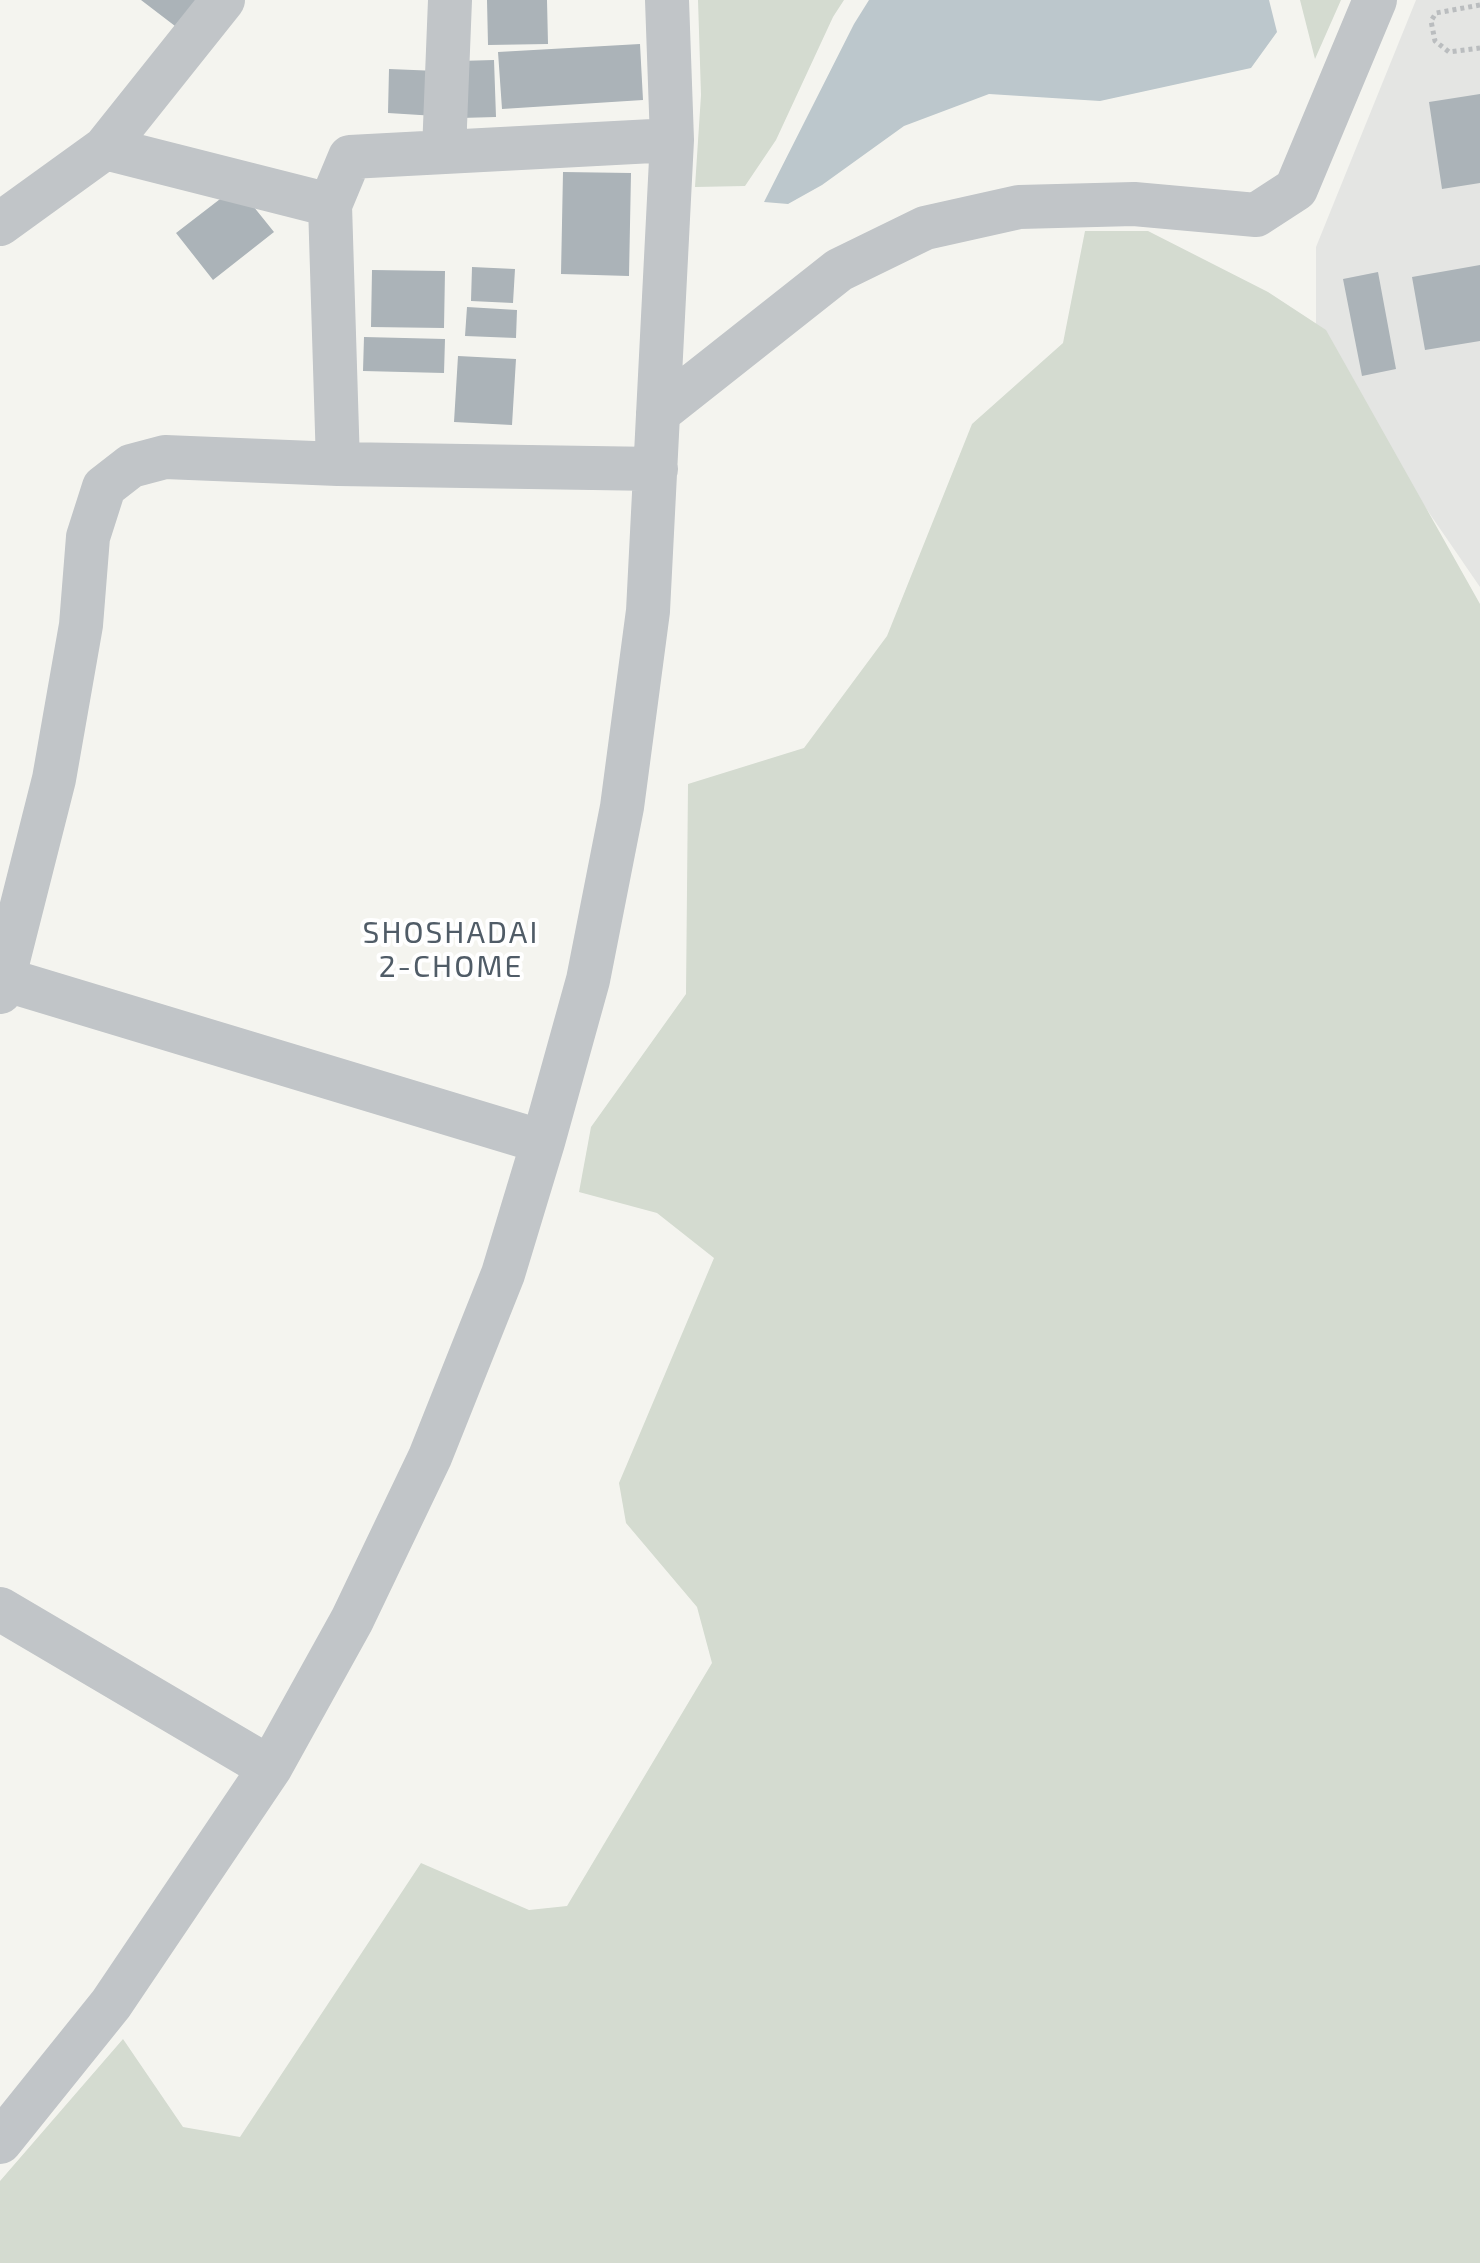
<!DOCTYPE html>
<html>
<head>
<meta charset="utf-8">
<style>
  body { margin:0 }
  canvas { display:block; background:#f4f4ef }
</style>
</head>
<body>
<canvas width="1480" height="2263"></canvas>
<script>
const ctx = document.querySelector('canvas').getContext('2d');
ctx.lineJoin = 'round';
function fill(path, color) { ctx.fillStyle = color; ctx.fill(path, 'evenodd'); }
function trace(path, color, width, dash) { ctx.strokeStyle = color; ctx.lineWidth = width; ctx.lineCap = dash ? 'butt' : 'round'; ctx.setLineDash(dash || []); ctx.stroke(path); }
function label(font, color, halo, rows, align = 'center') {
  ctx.font = font + ' "Exo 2",sans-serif'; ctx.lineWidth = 8; ctx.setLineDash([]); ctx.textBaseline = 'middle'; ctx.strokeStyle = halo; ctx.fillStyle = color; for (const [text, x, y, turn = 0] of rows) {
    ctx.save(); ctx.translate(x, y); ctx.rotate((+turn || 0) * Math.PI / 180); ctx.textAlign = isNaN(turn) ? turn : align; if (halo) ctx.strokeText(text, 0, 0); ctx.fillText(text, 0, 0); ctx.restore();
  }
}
fill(new Path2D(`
  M 1416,0 L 1480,0 L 1480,587 L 1316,348 L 1316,247 Z`), '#e4e5e3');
fill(new Path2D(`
  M 698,0 L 844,0 L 833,17 L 776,140 L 745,186 L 695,187 L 701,95 Z
  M 1300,0 L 1341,0 L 1315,59 Z
  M 1085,231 L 1148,231 L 1268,292 L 1326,330 L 1480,604 L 1480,2263 L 0,2263 L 0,2181 L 123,2039 L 183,2127 L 240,2137 L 421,1863 L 529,1910 L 567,1906 L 712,1663 L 697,1607 L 626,1523 L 619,1483 L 714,1258 L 657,1213 L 579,1192 L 591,1127 L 686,994 L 688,784 L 804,748 L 887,636 L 972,424 L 1063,343 Z`), '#d4dbd0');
fill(new Path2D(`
  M 869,0 L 1269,0 L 1277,32 L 1251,68 L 1100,101 L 989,94 L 904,126 L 822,185 L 788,204 L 764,202 L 854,24 Z`), '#bcc7cc');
fill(new Path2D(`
  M 141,0 L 196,0 L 175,26 Z
  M 487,0 L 547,0 L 548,44 L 488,45 Z
  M 640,44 L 643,100 L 502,109 L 498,52 Z
  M 494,60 L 496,117 L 460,118 L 458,61 Z
  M 389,69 L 438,71 L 436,116 L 388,113 Z
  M 1480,94 L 1480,183 L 1442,189 L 1429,102 Z
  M 563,172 L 631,173 L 629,276 L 561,274 Z
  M 237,186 L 274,232 L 213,280 L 176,233 Z
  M 1480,265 L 1480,341 L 1425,350 L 1412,277 Z
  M 472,267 L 515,269 L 513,303 L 471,301 Z
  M 372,270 L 445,271 L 444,328 L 371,327 Z
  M 1378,272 L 1396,369 L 1362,376 L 1343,279 Z
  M 467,307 L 517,310 L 516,338 L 465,336 Z
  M 364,337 L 445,339 L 444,373 L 363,371 Z
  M 458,356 L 516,359 L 512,425 L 454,422 Z`), '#abb3b8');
trace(new Path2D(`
  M 1480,5 L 1436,13 L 1431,21 L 1435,41 L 1449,52 L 1480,48`), '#babdbf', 5, [4, 4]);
trace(new Path2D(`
  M 105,148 L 330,205
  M 444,151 L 450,0
  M 0,224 L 105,148 L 223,0
  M 658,413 L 839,270 L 925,228 L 1019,207 L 1134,204 L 1256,215 L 1296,189 L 1375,0
  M 338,464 L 330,205 L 350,157 L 672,140
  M 0,978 L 543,1142
  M 0,992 L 54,779 L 81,625 L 88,537 L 104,487 L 131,466 L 165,457 L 338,464 L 656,469
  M 0,1609 L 270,1768
  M 0,2142 L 111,2004 L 270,1768 L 352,1620 L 430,1457 L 503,1274 L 543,1142 L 588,980 L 622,807 L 648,611 L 672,140 L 667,0`), '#c1c5c8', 44);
ctx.letterSpacing = '2px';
label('30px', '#505c67', '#fff', [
  ["SHOSHADAI",451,933],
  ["2-CHOME",451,967]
]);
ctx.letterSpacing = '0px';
</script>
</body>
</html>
